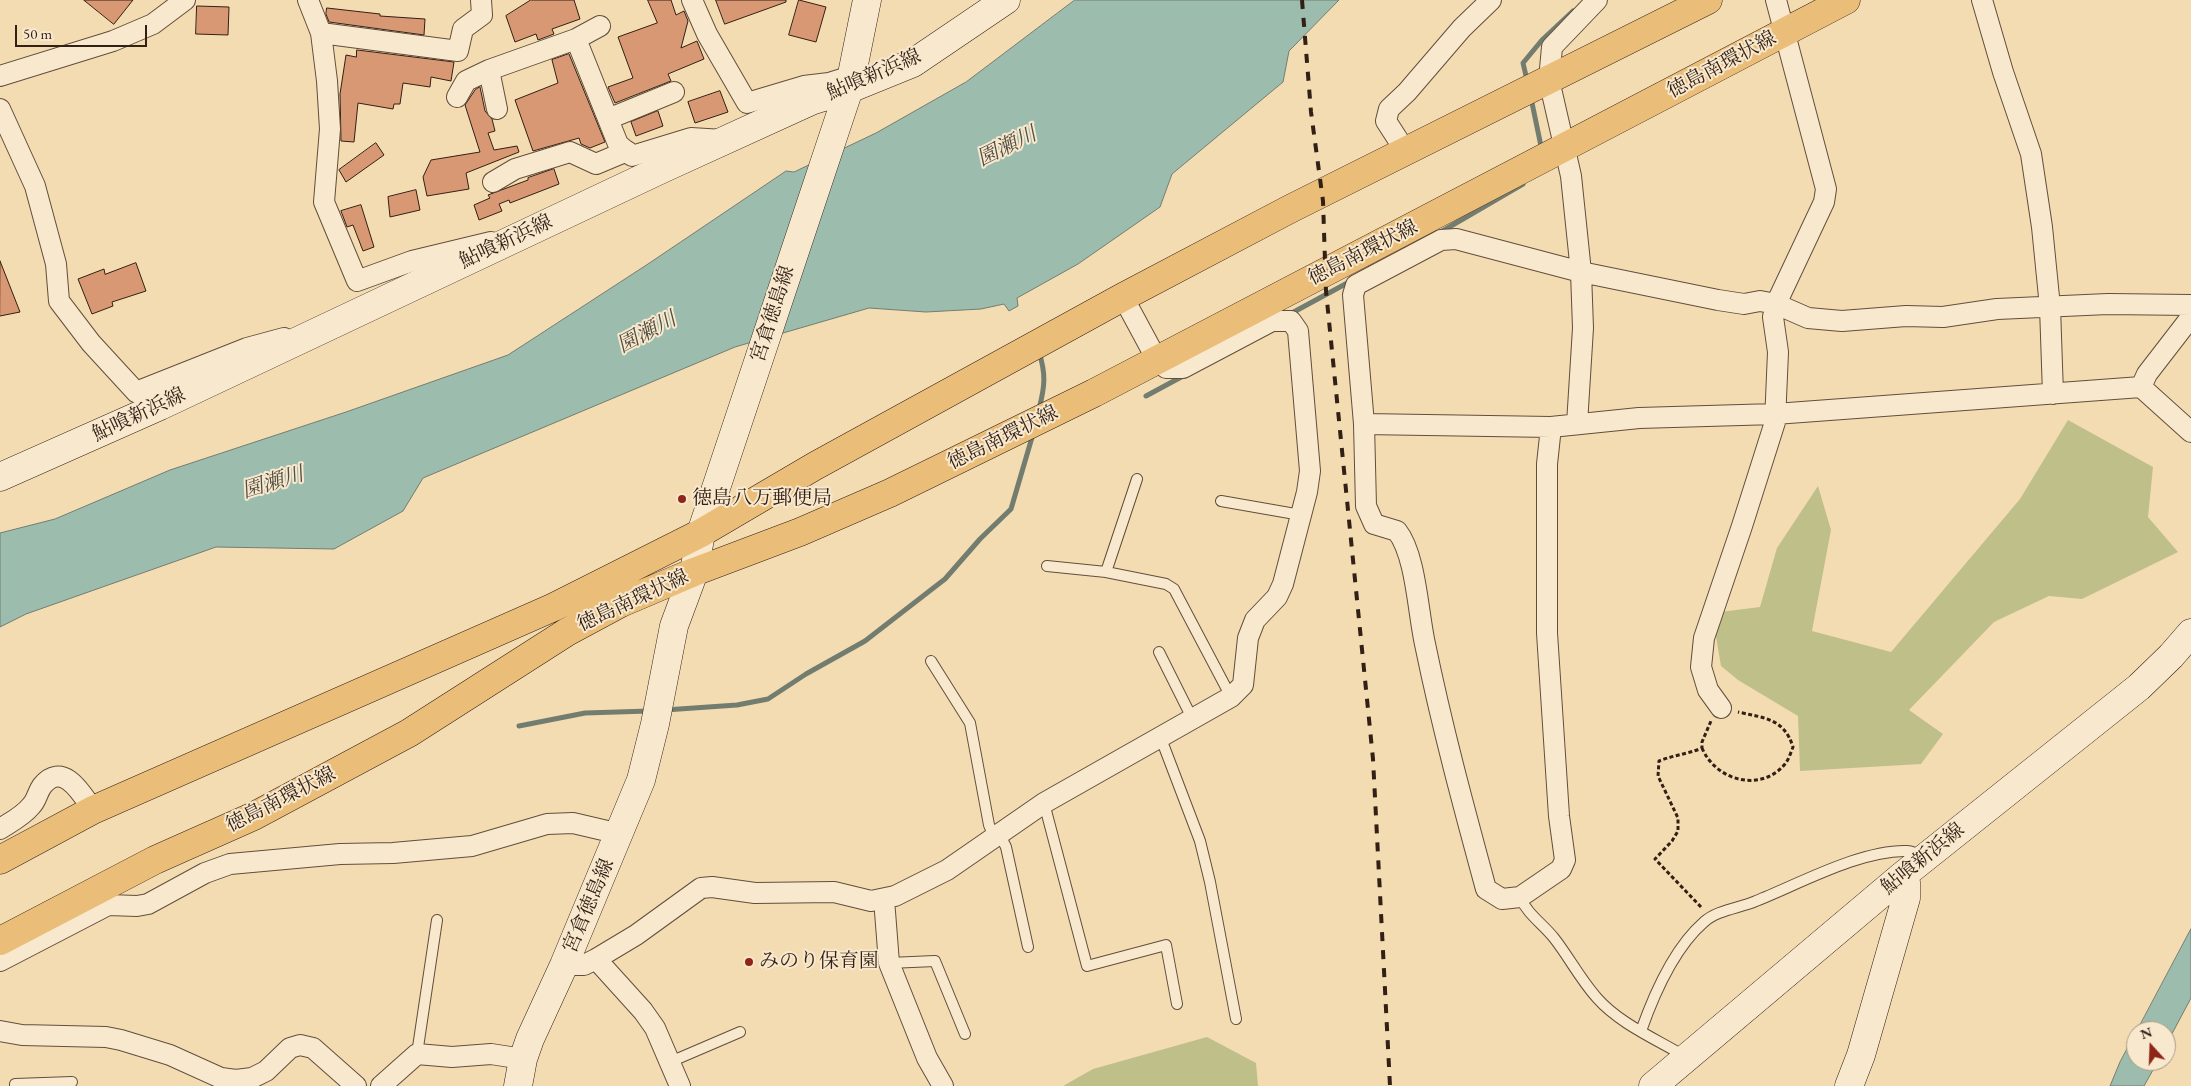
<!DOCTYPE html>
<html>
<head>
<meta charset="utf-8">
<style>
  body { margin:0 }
  #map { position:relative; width:2191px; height:1086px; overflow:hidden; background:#f4dcb2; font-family:"EB Garamond",serif }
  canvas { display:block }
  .north { position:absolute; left:2126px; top:1021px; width:50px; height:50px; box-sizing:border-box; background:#f8e8cd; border:1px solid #a99883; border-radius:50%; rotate:340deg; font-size:14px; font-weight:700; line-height:20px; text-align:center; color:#321f15 }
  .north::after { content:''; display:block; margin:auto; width:18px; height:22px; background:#8f2418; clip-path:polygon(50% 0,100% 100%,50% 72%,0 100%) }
  .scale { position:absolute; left:15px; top:25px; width:132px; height:22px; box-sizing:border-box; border:2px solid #321f15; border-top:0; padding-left:6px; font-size:15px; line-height:18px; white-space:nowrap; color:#321f15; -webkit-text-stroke:4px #f8e8cd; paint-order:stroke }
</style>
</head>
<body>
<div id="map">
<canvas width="2191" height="1086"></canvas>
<div class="north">N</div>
<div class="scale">50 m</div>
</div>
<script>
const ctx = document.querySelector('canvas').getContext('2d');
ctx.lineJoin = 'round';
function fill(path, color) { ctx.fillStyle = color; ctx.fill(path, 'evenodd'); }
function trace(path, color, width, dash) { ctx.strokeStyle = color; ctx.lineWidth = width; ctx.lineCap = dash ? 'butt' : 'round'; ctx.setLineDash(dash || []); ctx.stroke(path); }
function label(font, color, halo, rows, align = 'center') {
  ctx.font = font + ' "EB Garamond","Noto Serif JP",serif'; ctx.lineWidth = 4; ctx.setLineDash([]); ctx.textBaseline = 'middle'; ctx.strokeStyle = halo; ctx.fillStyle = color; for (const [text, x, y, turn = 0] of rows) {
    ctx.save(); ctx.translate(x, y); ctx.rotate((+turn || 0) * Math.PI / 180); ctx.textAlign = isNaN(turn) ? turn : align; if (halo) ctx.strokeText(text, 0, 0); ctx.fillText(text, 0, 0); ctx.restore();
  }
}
fill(new Path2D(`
  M 2068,420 L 2153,467 L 2148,517 L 2178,552 L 2082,599 L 2049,596 L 1994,622 L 1909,710 L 1943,734 L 1921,764 L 1800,771 L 1798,716 L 1738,680 L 1721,666 L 1712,613 L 1760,607 L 1777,548 L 1818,486 L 1831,530 L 1812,631 L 1891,652 L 2020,499 Z
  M 1207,1037 L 1256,1063 L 1258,1086 L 1063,1086 L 1093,1069 Z`), '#bfbf8a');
const water = new Path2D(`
  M 1075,0 L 1339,0 L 1289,51 L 1283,82 L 1172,174 L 1160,207 L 1078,264 L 1017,298 L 1018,306 L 1009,311 L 1004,304 L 981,309 L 926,312 L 869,308 L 735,347 L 423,478 L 403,511 L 334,549 L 216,547 L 26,614 L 0,627 L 0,533 L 55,519 L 170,470 L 346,412 L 508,355 L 648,264 L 786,171 L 794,172 L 876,133 L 966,82 Z
  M 2191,929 L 2191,998 L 2166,1045 L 2166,1031 L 2137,1031 Z
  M 2136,1032 L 2136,1061 L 2158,1061 L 2144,1086 L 2110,1086 L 2120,1062 Z`);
fill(water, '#9cbcad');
trace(water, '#727d70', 1);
trace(new Path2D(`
  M 1527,80 L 1523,63 L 1542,40 L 1573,11
  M 1531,98 L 1542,151
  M 1439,233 L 1523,184
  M 1290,314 L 1351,281
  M 1039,352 C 1046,374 1045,386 1039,409
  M 1146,396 L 1185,375
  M 665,710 L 737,705 L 768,699 L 806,674 L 865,641 L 945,579 L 980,539 L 1011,509 L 1033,434
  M 519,726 L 585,713 L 649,711`), '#727d70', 5);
const building = new Path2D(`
  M 84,0 L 133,0 L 114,24 Z
  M 531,0 L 574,0 L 580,19 L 552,29 L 554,34 L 538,40 L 536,34 L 515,42 L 506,16 Z
  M 648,0 L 671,0 L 676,15 L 684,11 L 688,21 L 681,48 L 697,41 L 704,59 L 668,74 L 671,81 L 615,103 L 608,87 L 633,78 L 618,37 L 657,23 Z
  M 716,0 L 786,0 L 786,2 L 725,24 Z
  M 799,0 L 826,7 L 816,42 L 789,35 Z
  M 197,6 L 229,7 L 228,35 L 196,34 Z
  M 327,8 L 380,14 L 380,16 L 425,19 L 424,35 L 329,22 L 326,14 Z
  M 357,50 L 454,62 L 451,81 L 431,77 L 430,87 L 403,83 L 400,104 L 394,104 L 393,109 L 358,103 L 354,142 L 341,141 L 340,94 L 346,55 L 356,57 Z
  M 569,54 L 605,142 L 590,148 L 581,144 L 579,138 L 533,151 L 515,100 L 558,83 L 552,60 Z
  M 480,87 L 485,111 L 492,119 L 495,131 L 488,133 L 494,150 L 517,146 L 519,152 L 466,173 L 469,189 L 427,196 L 423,177 L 431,160 L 480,152 L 465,105 L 475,90 Z
  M 720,91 L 728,112 L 695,123 L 688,102 Z
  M 658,111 L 663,126 L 636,136 L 631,122 Z
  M 376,143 L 384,155 L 346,182 L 339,170 Z
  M 554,169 L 559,184 L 510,203 L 509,200 L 499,204 L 502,211 L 479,220 L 474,205 L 490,198 L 488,195 L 528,180 L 528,178 Z
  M 416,190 L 420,210 L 390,217 L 388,197 Z
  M 361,205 L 374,247 L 363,251 L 353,225 L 347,227 L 341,211 Z
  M 0,261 L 20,312 L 0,316 Z
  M 136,263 L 146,291 L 112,302 L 113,306 L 92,314 L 78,279 L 104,269 L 105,274 Z`);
fill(building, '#d89874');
trace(building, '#321f15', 1);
const lane = new Path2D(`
  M 1137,479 L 1106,572 L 1166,584 L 1174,589 L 1231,697
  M 1221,501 L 1301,515
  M 1047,566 L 1106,572
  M 1159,652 L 1192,718
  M 931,661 L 970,723 L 989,825 L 994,837
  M 1160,736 L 1200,841 L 1210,882 L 1236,1019
  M 1044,803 L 1087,966 L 1166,945 L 1177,1004
  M 999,833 L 1006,847 L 1028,947
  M 1520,897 C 1527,914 1543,924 1554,938 C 1569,957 1580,979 1597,998 C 1620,1024 1656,1039 1686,1057
  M 889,963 L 935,961 L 965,1034
  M 1641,1031 C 1654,994 1674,948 1704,922 C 1717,910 1740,908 1756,901 C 1799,884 1862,849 1908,851 C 1912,851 1917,854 1922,856
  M 417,1054 L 437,920
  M 670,1062 L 740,1032
  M 15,1086 L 15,1084 L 72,1082`);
const street = new Path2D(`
  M 308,0 L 321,33 L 327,81 L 330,129 L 324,202 L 357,281 L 412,261 L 491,242
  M 692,0 L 707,34 L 747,103 L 804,86 L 829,83 L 845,78
  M 1982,0 L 2003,72 L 2031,154 L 2042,227 L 2050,307 L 2053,394
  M 321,33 L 458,51 L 463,29 L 482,15 L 481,0
  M 576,39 L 600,26
  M 0,76 L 113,41 L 153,24 L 185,0
  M 457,97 L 466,81 L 489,70
  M 0,109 L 35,186 L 56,264 L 59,301 L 91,343 L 136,392 L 247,348 L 284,338
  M 497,109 L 489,70 L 576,39 L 618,144 L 632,156 L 691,138 L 723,140
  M 608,119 L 674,92
  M 1406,152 L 1386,121 L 1389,109 L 1407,92 L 1462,28 L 1491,0
  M 493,182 L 515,169 L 570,152 L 596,164 L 627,151
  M 2141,387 L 2147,374 L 2191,317
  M 1364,424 L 1551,427 L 1639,418 L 1775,414 L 2141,387 L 2191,432
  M 1577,424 L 1583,328 L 1581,272 L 1571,176 L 1549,80 L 1552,47 L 1597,0
  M 1551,427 L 1547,464 L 1547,633 L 1559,816 L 1565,860 L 1561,869 L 1520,897 L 1502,899 L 1486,889 C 1464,808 1442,727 1425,644 C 1418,613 1416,555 1397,531 L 1374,524 L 1366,506 L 1364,424 L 1353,295 L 1356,285 L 1441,240 L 1456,239 L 1581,272 L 1718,300 L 1744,304 L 1760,301 L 1776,304 L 1808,318 L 1842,321 L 1906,316 L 1943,317 L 1997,309 L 2108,304 L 2191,305
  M 1721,708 L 1708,690 L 1701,667 L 1704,638 L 1742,526 L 1775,422 L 1778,352 L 1773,317 L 1776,304 L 1824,202 L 1826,189 L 1776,0
  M 0,829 C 11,822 23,816 31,806 C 37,800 37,793 42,786 C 63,760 82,794 93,810
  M 884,899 L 889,963 L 927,1058 L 943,1086
  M 596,959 L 636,935 L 701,888 L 712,887 L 755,893 L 834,892 L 871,901 L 895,896 L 947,870 L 1044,803 L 1231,697 L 1243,685 L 1248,638 L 1255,620 L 1277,597 L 1283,584 L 1307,492 L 1310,471 L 1298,331 L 1291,321 L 1272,321 L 1183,368 L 1166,368 L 1157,360 L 1123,297
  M 0,961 L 108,905 L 137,906 L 148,904 L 205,873 L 230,864 L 340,854 L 393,853 L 472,846 L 547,824 L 573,823 L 620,834
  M 564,965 L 584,965 L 596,959 L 643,1011 L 655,1028 L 680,1086
  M 0,1031 L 22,1035 L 106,1037 L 121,1040 L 170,1055 L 221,1078 L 236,1080 L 252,1078 L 266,1071 L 290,1048 L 300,1045 L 313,1048 L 356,1086
  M 381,1086 L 417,1054 L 452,1057 L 491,1054 L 523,1059`);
const secondary = new Path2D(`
  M 0,477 L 160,406 L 662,169 L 811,101 L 849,89 L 913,63 L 1006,0
  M 518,1086 L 523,1059 L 530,1039 L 564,965 L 641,780 L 655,724 L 674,626 L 694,572 L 701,533 L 849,89 L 867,0
  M 1653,1086 L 1902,876 L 2139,687 L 2171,656 L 2191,633
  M 1849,1086 L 1861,1055 L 1906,898 L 1906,882 L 1902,876`);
const highway = new Path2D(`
  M 0,860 L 93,810 L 554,607 L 701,533 L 815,466 L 1123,297 L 1290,209 L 1708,0
  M 0,941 L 155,860 L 254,816 L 409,733 L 567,632 L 621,603 L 694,572 L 800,532 L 890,493 L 1094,393 L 1846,0`);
trace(lane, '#624e3c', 12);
trace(street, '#624e3c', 22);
trace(secondary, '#321f15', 29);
trace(highway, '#321f15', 29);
trace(new Path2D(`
  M 1702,748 C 1716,781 1761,793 1785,764 C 1789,759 1791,752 1793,747 C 1784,718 1764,718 1738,712
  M 1701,907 L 1655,859 L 1672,841 L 1678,831 L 1678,818 L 1658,776 L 1659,761 C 1674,755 1688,754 1702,748 L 1702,742 L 1711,721`), '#321f15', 3, [4, 2.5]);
trace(lane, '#f8e8cd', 10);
trace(street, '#f8e8cd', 20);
trace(secondary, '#f8e8cd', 28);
trace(highway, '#eabe79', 28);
trace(new Path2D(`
  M 1302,0 L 1311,112 L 1323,201 L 1326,291 L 1373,759 L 1390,1086`), '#321f15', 4, [9, 9]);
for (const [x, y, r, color] of [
  [682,499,5,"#8f2418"],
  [749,962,5,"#8f2418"]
]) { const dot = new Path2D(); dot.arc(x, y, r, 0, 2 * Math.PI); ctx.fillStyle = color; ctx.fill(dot); trace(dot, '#f8e8cd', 2); }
label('20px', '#321f15', '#f8e8cd', [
  ["徳島南環状線",1722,65,-28],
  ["鮎喰新浜線",874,75,-23],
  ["鮎喰新浜線",506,242,-25],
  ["徳島南環状線",1363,253,-27],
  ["宮倉徳島線",773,314,-72],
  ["鮎喰新浜線",139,415,-25],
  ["徳島南環状線",1003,438,-26],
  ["徳島南環状線",633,601,-25],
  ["徳島南環状線",281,800,-27],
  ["鮎喰新浜線",1923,859,-39],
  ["宮倉徳島線",589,906,-67]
]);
label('20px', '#321f15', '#f8e8cd', [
  ["徳島八万郵便局",692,499],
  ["みのり保育園",759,962]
], 'left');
label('italic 21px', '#524e43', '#f8e8cd', [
  ["園瀬川",1007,147,-26],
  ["園瀬川",647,333,-28],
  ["園瀬川",273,483,-17]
]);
</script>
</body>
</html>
